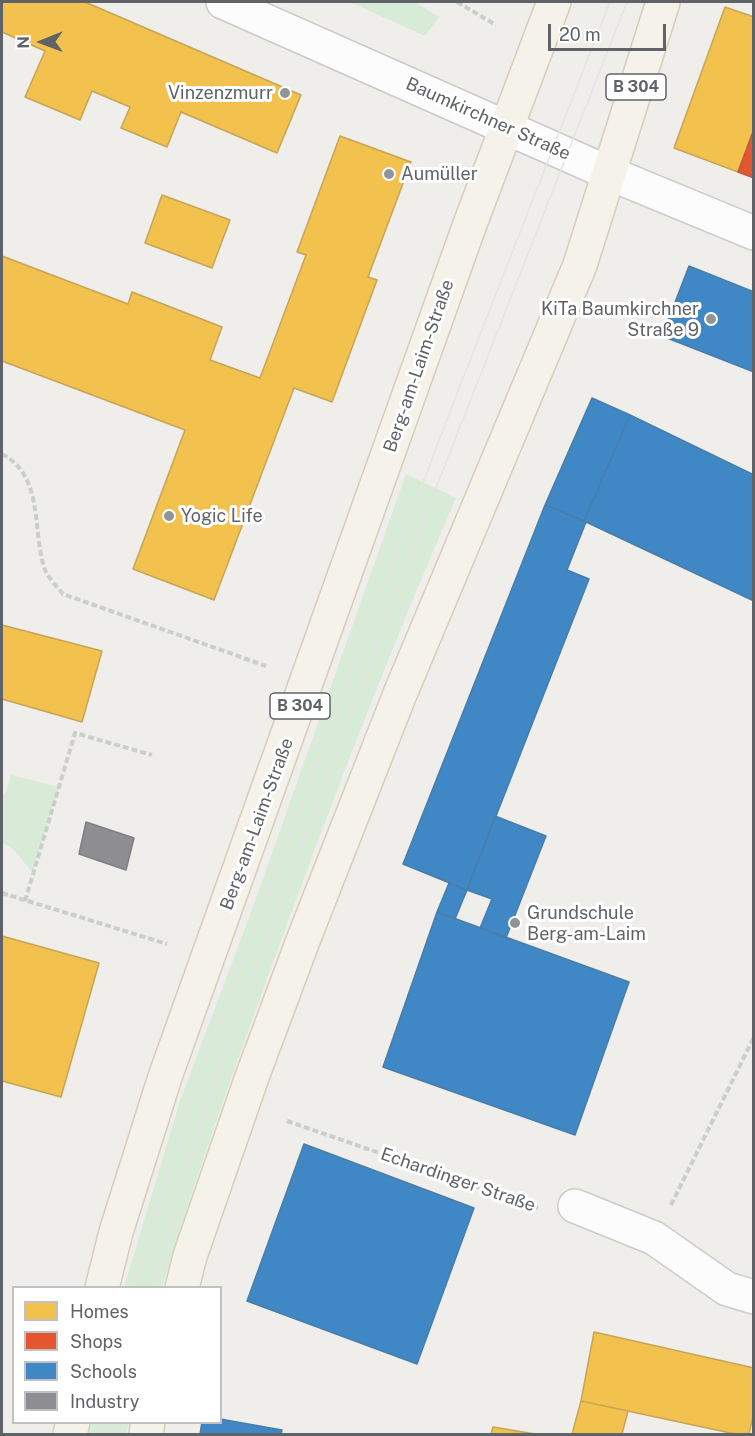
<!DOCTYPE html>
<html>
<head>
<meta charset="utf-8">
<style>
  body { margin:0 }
  #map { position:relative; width:755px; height:1436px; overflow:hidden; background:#efeeea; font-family:"Public Sans",sans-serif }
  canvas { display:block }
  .frame { position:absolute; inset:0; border:3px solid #5f6368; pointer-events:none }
  .legend { position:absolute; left:12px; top:1286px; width:210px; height:138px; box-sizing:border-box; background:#fff; border:2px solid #bfc1c3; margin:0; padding:8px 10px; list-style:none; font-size:18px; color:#5f6368 }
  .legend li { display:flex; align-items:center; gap:12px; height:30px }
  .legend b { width:30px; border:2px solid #bfc1c3 }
  .north { position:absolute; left:12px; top:12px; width:60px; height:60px; -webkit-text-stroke:4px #fff; paint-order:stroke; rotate:269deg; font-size:16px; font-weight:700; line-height:24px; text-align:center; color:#5f6368 }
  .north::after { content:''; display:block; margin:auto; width:21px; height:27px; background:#5f6368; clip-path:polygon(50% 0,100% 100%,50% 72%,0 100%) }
  .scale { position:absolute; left:548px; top:24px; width:118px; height:27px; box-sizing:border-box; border:3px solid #5f6368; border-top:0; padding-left:8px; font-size:18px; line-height:21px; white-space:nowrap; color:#5f6368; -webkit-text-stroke:4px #fff; paint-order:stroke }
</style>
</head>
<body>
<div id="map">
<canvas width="755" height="1436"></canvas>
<div class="frame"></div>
<ul class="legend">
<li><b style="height:16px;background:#f2c14e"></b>Homes</li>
<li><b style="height:16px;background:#e4572e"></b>Shops</li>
<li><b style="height:16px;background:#3f88c5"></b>Schools</li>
<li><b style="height:16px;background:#8d8d92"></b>Industry</li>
</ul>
<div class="north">N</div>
<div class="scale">20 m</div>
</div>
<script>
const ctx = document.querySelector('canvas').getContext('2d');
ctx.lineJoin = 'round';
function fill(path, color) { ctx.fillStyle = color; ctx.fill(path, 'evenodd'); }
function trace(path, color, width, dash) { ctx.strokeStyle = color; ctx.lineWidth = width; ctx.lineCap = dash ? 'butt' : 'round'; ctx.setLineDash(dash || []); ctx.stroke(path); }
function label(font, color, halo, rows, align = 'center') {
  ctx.font = font + ' "Public Sans",sans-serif'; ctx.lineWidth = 6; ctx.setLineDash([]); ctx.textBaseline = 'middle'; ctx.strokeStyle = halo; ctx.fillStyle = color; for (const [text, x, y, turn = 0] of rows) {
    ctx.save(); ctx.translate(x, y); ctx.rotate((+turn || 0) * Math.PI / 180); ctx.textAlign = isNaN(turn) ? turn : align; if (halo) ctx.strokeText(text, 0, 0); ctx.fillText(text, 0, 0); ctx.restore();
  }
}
fill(new Path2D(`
  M 350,2 L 415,2 L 439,17 L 425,36 Z
  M 406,474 L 456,498 C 396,636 341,777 289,919 C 244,1041 200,1163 162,1287 L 124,1287 L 180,1101 L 253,907 Z
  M 11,775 L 59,787 L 33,872 C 21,861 18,849 2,843 L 2,796 L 5,795 Z
  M 92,1423 L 92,1422 L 129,1423 L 126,1434 L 89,1434 Z`), '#d8ebd6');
const homes = new Path2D(`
  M 2,2 L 85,2 L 301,95 L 277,153 L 181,112 L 167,147 L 121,128 L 130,107 L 92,91 L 80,120 L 25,97 L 45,51 L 2,32 Z
  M 725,7 L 754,17 L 754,129 L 738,172 L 674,148 Z
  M 340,136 L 411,162 L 368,277 L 377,280 L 332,402 L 294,388 L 214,600 L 133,569 L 185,430 L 2,361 L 2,256 L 128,304 L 132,292 L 222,327 L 210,360 L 260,378 L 306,255 L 297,252 Z
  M 162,195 L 230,220 L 212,268 L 145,243 Z
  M 2,625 L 102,651 L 82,722 L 2,699 Z
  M 2,936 L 99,963 L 61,1097 L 2,1081 Z
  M 594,1332 L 754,1368 L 754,1412 L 749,1434 L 735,1434 L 581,1401 Z
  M 581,1401 L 628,1411 L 622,1434 L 572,1434 Z
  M 493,1427 L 535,1434 L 491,1434 Z`);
fill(homes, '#f2c14e');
trace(homes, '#c6a556', 1.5);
const shops = new Path2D(`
  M 754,129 L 754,178 L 738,172 Z`);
fill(shops, '#e4572e');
trace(shops, '#bc5b3f', 1.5);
const schools = new Path2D(`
  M 689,266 L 754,292 L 754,372 L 662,336 Z
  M 592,398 L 630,415 L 584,521 L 545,505 Z
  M 630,415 L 754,475 L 754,601 L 584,521 Z
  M 545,505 L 586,522 L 567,570 L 589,579 L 467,890 L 403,864 Z
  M 495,816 L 546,836 L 506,938 L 480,928 L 492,899 L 467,890 Z
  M 449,883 L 467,890 L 455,919 L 437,912 Z
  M 437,912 L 629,982 L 575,1135 L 383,1067 Z
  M 304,1144 L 474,1208 L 417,1364 L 247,1301 Z
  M 220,1419 L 282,1430 L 281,1434 L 200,1434 L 202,1422 L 220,1422 Z`);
fill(schools, '#3f88c5');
trace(schools, '#497da9', 1.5);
const industry = new Path2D(`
  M 86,822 L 134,838 L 126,870 L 79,854 Z`);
fill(industry, '#8d8d92');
trace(industry, '#7f8085', 1.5);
const minor = new Path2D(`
  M 611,174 L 754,233
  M 575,1206 L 654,1238 L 727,1289 L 754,1297`);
const secondary = new Path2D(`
  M 223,2 L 611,174`);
const primary = new Path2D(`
  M 102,1288 L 116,1232 L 165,1077 L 470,224 L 554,2
  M 182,1288 L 190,1256 L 252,1077 L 304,938 L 400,694 L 580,265 L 663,2
  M 70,1434 L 73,1422
  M 146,1434 L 148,1422`);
trace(minor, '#cbcccc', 36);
trace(secondary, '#cacacb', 36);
trace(primary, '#d7ceb8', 36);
trace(new Path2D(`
  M 457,2 L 496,25
  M 2,454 C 44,476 32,529 44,567 C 46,576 57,586 63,594 L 266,666
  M 2,893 L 167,944
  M 25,901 L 75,733 L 152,755
  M 287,1121 L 538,1208
  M 671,1205 L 754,1037`), '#cacfcc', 4, [6, 3]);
trace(minor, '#fdfcfc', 33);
trace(secondary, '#fdfcfc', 33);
trace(primary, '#f4f2e9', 33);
trace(new Path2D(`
  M 134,1288 L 196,1083 L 446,422 L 610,2
  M 152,1288 L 212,1087 L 425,516 L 627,2
  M 98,1434 L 100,1422
  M 116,1434 L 118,1422`), '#e4e4e4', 1.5);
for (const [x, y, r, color] of [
  [285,93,6,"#919496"],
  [389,174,6,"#919496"],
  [711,319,6,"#919496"],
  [169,516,6,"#919496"],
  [515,923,6,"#919496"]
]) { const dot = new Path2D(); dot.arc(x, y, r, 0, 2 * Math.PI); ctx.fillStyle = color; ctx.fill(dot); trace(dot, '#fff', 2); }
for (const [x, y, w] of [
  [636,87,60],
  [300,706,60]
]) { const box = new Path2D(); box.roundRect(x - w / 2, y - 13, w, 26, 4.5); ctx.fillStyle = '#fff'; ctx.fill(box); trace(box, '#5f6368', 1.5); }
label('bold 16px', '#5f6368', null, [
  ["B 304",636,87],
  ["B 304",300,706]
]);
label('18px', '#5f6368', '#fff', [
  ["Vinzenzmurr",273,93,"right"],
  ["Aumüller",401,174],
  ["KiTa Baumkirchner",699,309,"right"],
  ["Straße 9",699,330,"right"],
  ["Yogic Life",181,516],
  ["Grundschule",527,913],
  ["Berg-am-Laim",527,934]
], 'left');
label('18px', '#5f6368', '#fff', [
  ["Baumkirchner Straße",488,119,24],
  ["Berg-am-Laim-Straße",419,366,-71],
  ["Berg-am-Laim-Straße",257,824,-70],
  ["Echardinger Straße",458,1180,19]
]);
</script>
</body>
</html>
